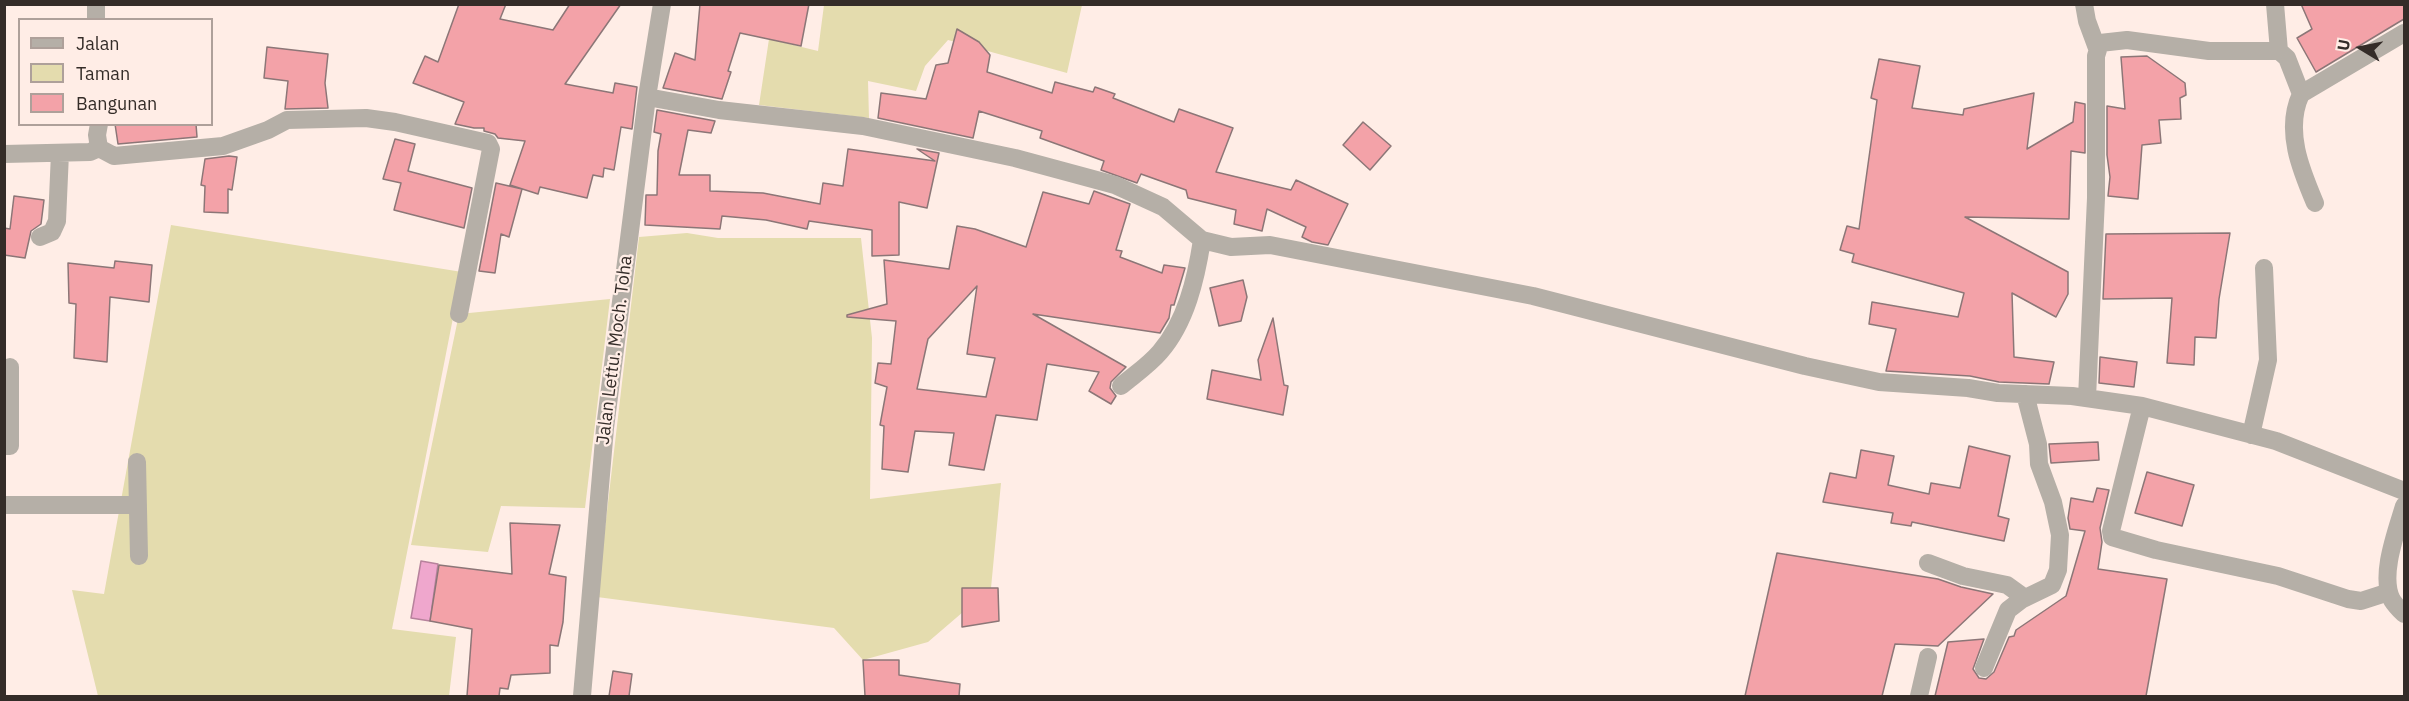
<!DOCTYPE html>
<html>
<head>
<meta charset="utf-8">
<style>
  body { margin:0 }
  #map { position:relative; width:2409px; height:701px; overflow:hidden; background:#ffede6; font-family:"IBM Plex Sans",sans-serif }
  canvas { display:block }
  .frame { position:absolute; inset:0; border:6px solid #342c28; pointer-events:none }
  .legend { position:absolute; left:18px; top:18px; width:195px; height:108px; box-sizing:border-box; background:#ffede6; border:2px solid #aea09a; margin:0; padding:8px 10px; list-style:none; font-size:18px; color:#342c28 }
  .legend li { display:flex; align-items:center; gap:12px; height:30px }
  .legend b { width:30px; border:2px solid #aea09a }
  .north { position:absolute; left:2331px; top:18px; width:60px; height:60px; -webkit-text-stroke:4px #ffede6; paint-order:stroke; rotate:280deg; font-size:16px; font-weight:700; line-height:24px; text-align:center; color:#342c28 }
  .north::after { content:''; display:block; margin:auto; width:21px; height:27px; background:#342c28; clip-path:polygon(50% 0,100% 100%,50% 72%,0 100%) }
</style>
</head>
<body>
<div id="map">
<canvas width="2409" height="701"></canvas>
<div class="frame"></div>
<ul class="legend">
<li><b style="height:8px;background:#b5afa7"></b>Jalan</li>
<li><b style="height:16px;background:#e4dcae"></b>Taman</li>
<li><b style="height:16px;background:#f3a2a8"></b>Bangunan</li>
</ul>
<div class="north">U</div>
</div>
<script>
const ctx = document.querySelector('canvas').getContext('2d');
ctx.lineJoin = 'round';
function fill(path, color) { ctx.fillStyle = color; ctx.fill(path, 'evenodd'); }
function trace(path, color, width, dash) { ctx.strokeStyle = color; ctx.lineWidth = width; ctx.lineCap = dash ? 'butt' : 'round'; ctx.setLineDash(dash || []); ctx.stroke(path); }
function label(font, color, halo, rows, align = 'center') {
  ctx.font = font + ' "IBM Plex Sans",sans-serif'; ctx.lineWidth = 4.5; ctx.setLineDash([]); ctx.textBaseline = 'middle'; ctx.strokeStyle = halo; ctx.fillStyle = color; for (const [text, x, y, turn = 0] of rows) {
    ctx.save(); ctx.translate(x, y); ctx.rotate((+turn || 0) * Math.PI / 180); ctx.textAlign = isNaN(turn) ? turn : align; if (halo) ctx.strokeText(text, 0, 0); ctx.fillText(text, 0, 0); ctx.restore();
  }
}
fill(new Path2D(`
  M 824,5 L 1080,4 L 1082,5 L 1067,73 L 948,40 L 925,66 L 916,91 L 868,81 L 869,118 L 759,105 L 769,39 L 818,51 Z
  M 171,225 L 462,272 L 392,629 L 456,637 L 449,696 L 98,696 L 72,590 L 104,594 Z
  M 687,233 L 718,238 L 861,238 L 872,338 L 870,499 L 1001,483 L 991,588 L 928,642 L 863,660 L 834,628 L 597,597 L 639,237 Z
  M 610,299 L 585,508 L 501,506 L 488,552 L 411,545 L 459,314 Z`), '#e4dcae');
const water = new Path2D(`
  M 421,561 L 438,564 L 430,621 L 411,618 Z`);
fill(water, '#efa7cd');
trace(water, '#b7829c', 1.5);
const building = new Path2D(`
  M 459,4 L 506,4 L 500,19 L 553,30 L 570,4 L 621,4 L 565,84 L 613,93 L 615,83 L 637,87 L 632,129 L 621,127 L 614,170 L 604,168 L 603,177 L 593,175 L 587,198 L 540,187 L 538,194 L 510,185 L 525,141 L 498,138 L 495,134 L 484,131 L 484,128 L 474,128 L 455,124 L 464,102 L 413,83 L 425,56 L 438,62 Z
  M 700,4 L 809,4 L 801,46 L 740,33 L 728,71 L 731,72 L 722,99 L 663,88 L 675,53 L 695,60 Z
  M 2301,4 L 2404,4 L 2404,19 L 2316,72 L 2297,38 L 2312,29 Z
  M 957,29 L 979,42 L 990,55 L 987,72 L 1052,93 L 1055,82 L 1093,92 L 1095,87 L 1115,94 L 1113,98 L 1174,122 L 1179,109 L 1233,128 L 1216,172 L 1291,190 L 1296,180 L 1348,204 L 1328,245 L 1312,242 L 1302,237 L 1306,227 L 1267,209 L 1262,231 L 1234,224 L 1236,210 L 1188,198 L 1186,190 L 1141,174 L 1137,183 L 1101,170 L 1104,161 L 1040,138 L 1042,131 L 979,111 L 973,138 L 878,118 L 881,93 L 926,99 L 936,65 L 948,63 Z
  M 267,47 L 328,54 L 325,83 L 328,108 L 285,109 L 288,81 L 264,78 Z
  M 2147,56 L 2185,83 L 2186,95 L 2180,98 L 2181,119 L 2159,120 L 2161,143 L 2142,145 L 2138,199 L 2108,196 L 2110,177 L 2107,155 L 2107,106 L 2125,109 L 2121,57 Z
  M 1879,59 L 1920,66 L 1912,108 L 1963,115 L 1964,109 L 2034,93 L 2027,149 L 2073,122 L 2075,102 L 2085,104 L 2085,153 L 2071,151 L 2069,219 L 1965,217 L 2068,272 L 2068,294 L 2056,317 L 2012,293 L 2014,357 L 2054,362 L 2049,384 L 1999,382 L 1970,376 L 1886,371 L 1896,329 L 1869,324 L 1872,302 L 1958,317 L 1964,293 L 1852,262 L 1854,254 L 1840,250 L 1847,226 L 1859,229 L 1877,100 L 1871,98 Z
  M 657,110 L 715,121 L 711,133 L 688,130 L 679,175 L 710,175 L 710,191 L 763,193 L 820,204 L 823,183 L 843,186 L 848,149 L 935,161 L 917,149 L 939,153 L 927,208 L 899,202 L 899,255 L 872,256 L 872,230 L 809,221 L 807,229 L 766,220 L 722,216 L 720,229 L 645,225 L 646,195 L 657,195 L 658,151 L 661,134 L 654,132 Z
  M 1363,122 L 1391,146 L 1370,170 L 1343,145 Z
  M 115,124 L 196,124 L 197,137 L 118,144 Z
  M 395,139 L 415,144 L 408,171 L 472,188 L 464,228 L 394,210 L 401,183 L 383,179 Z
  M 229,156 L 237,157 L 232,190 L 228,189 L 228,213 L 204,212 L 205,186 L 201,185 L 205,159 Z
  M 496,183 L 522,189 L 509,237 L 501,234 L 495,273 L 479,271 Z
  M 1094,191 L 1130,204 L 1116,250 L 1122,251 L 1120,257 L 1162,273 L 1164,265 L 1185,268 L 1174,305 L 1171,305 L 1169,318 L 1160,333 L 1033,314 L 1126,367 L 1111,382 L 1110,388 L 1116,396 L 1111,404 L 1089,391 L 1099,372 L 1047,364 L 1037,420 L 996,415 L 984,470 L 949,465 L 954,433 L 915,431 L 908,472 L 882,469 L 884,426 L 880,425 L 887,387 L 875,383 L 878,363 L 891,364 L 896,321 L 847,317 L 847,315 L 887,304 L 884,260 L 949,269 L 957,226 L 975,229 L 1026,247 L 1043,192 L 1089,204 ZM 977,286 L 967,354 L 995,358 L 986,397 L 917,389 L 928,339 Z
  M 14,196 L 44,200 L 41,224 L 31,231 L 25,258 L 4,255 L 4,228 L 10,229 Z
  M 2230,233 L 2219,299 L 2216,338 L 2195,337 L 2194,365 L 2167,363 L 2172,298 L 2103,299 L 2106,234 Z
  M 115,261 L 152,265 L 149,302 L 110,297 L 107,362 L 74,358 L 76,304 L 69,303 L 68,263 L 114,268 Z
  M 1243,280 L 1247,297 L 1241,321 L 1219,326 L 1210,288 Z
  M 1273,318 L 1284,385 L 1288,386 L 1283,415 L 1207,399 L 1212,370 L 1261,380 L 1258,360 Z
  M 2100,357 L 2137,362 L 2134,387 L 2099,383 Z
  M 2098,442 L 2099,460 L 2051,463 L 2049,444 Z
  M 1969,446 L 2010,456 L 1998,516 L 2009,519 L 2004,541 L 1912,522 L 1911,526 L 1891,523 L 1893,513 L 1823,502 L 1830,473 L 1856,478 L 1861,450 L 1894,456 L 1888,485 L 1929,494 L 1931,483 L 1960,488 Z
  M 2147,472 L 2194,485 L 2182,526 L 2135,513 Z
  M 2097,488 L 2109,490 L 2100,528 L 2102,542 L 2098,569 L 2167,579 L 2146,696 L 1935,696 L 1948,642 L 1984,639 L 1973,669 L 1979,678 L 1986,679 L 1994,672 L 2009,637 L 2014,636 L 2016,630 L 2066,596 L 2085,531 L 2070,529 L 2068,518 L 2071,498 L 2093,502 Z
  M 510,523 L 560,525 L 549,574 L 566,577 L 563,622 L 558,646 L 550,645 L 550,673 L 511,675 L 508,689 L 500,688 L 499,696 L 467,696 L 472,629 L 430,621 L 439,565 L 512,574 Z
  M 1777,553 L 1938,579 L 1961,587 L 1993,594 L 1938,646 L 1895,644 L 1882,696 L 1745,696 Z
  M 962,588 L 998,588 L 999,621 L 962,627 Z
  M 863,660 L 899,660 L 899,675 L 960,684 L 959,696 L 865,696 Z
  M 613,671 L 632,674 L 629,696 L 609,696 Z`);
fill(building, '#f3a2a8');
trace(building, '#8c7677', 1.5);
trace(new Path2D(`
  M 96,4 L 96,20
  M 2084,4 L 2087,21 L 2097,48
  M 2275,4 L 2279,51
  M 2301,94 L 2404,33
  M 647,97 L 719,110 L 863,126 L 1015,158 L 1115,185 L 1163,207 L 1202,240 L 1231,247 L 1270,245 L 1533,296 L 1805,366 L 1879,382 L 1968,388 L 1998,393 L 2072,396 L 2142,406 L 2276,441 L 2404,491
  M 99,148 L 114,156 L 223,146 L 268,130 L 287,120 L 366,118 L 395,122 L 488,143 L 491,149 L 459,314
  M 4,154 L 90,152 L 99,148 L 97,135 L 99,124
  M 40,237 L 52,232 L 57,221 L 60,153
  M 1121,386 C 1134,375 1149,365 1160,352 C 1186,322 1196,279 1202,240
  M 2087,398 L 2096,198 L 2096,56 L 2100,43 L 2127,40 L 2209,51 L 2279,51 L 2287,58 L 2301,94 C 2284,130 2301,170 2315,203
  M 2142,406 L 2111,531 L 2112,537 L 2156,550 L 2278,576 L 2348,599 L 2361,601 L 2389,592
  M 2251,435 L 2268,360 L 2264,268
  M 4,446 L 10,446 L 10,367
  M 137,462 L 139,556
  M 4,505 L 138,505
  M 2404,506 C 2397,530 2379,576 2392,600 C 2395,605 2400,610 2404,614
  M 1928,563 L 1963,576 L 2007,585 L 2025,598
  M 1984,668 L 2008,610 L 2021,600 L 2052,585 L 2058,570 L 2060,535 L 2053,502 L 2039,464 L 2038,444 L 2025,394
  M 582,696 L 605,428 L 647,97 L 662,4
  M 1919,696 L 1928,657`), '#b5afa7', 18);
label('18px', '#342c28', '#ffede6', [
  ["Jalan Lettu. Moch. Toha",615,350,-83]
]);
</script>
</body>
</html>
